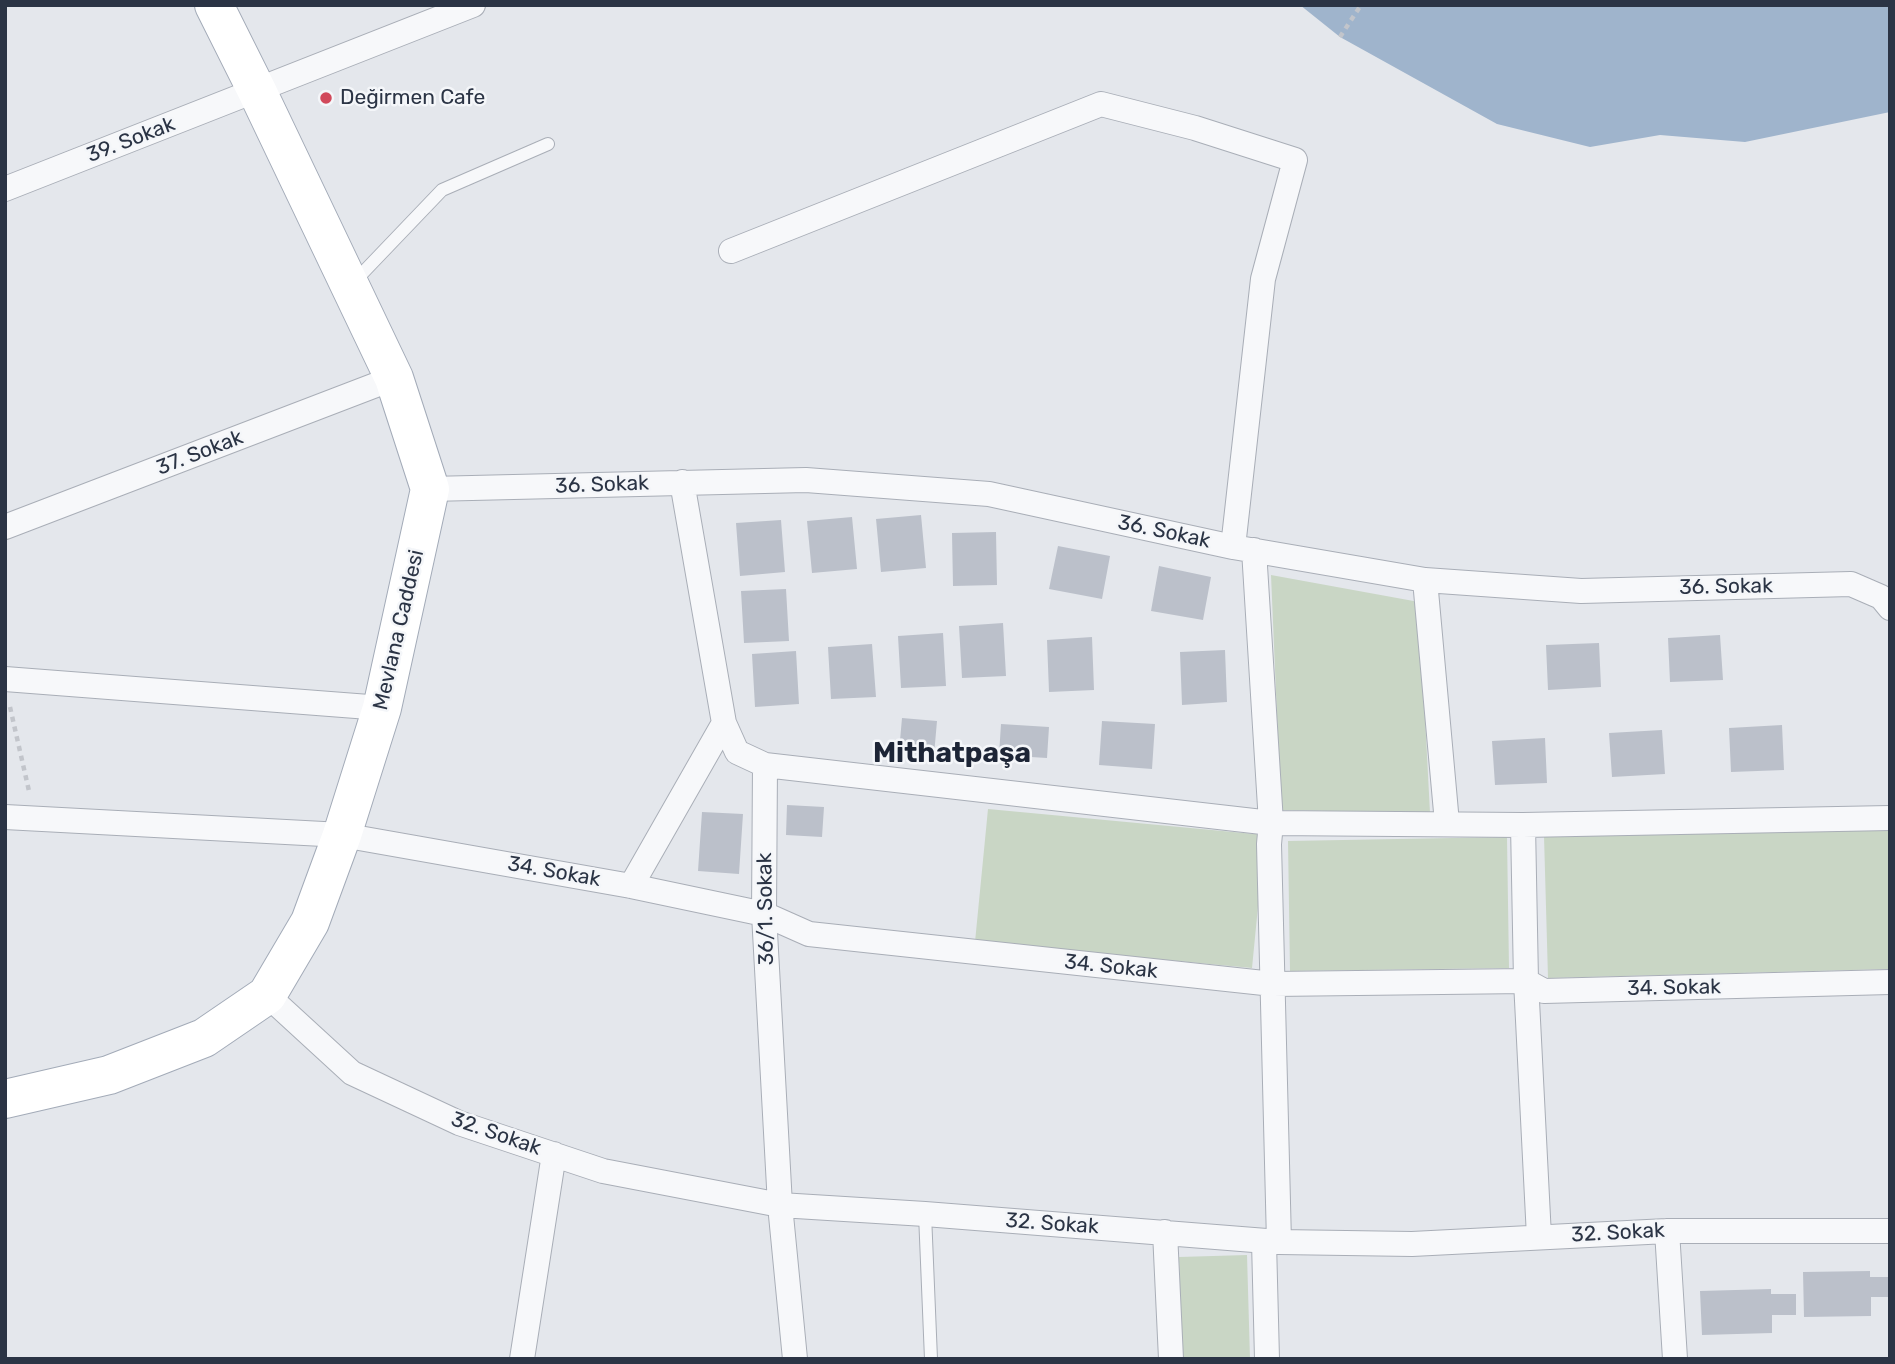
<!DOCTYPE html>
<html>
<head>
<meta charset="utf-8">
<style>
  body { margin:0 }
  #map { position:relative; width:1895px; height:1364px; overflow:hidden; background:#e4e7ec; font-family:Rubik,sans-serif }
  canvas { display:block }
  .frame { position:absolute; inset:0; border:7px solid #2b3445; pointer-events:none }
</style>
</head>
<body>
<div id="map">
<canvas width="1895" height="1364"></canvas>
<div class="frame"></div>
</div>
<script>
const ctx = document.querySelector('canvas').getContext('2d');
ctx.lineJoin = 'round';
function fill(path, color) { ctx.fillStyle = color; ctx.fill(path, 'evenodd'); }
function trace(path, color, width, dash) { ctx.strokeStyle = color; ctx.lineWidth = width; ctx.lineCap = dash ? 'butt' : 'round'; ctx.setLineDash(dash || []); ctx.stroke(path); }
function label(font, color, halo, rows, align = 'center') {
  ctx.font = font + ' Rubik,sans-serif'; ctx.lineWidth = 5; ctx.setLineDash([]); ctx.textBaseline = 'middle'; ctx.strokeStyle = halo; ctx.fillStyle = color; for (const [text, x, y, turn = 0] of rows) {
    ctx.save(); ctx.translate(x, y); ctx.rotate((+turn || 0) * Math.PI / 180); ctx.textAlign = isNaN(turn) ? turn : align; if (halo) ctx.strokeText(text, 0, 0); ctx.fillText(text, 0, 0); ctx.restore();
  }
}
fill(new Path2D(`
  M 1271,575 L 1419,602 L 1430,813 L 1281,810 Z
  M 988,809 L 1265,835 L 1252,968 L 975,942 Z
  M 1890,826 L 1890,969 L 1548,978 L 1544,836 Z
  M 1507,837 L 1509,968 L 1290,971 L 1288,841 Z
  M 1247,1255 L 1250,1359 L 1182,1359 L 1179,1257 Z`), '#c9d6c5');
fill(new Path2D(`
  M 1300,5 L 1890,5 L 1890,112 L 1745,142 L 1660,135 L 1590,147 L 1497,124 L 1340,37 Z`), '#9fb4cc');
fill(new Path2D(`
  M 921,515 L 926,568 L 881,572 L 876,519 Z
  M 852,517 L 857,569 L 812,573 L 807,521 Z
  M 781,520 L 785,572 L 740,576 L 736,523 Z
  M 996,532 L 997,585 L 953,586 L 952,533 Z
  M 1058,546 L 1110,556 L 1102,599 L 1049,589 Z
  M 1159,566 L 1211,577 L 1203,620 L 1151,611 Z
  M 786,589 L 789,641 L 744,643 L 741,591 Z
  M 1003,623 L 1006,676 L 962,678 L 959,626 Z
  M 943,633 L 946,686 L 901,688 L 898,636 Z
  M 1720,635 L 1723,680 L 1670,682 L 1668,638 Z
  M 1092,637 L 1094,690 L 1049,692 L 1047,640 Z
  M 1599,643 L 1601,687 L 1548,690 L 1546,645 Z
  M 872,644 L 876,697 L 831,699 L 828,647 Z
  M 1225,650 L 1227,702 L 1182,705 L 1180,652 Z
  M 796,651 L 799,704 L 755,707 L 752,654 Z
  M 902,718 L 937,721 L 934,755 L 899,752 Z
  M 1102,721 L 1155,724 L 1152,769 L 1099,765 Z
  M 1001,724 L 1049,727 L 1047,758 L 999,755 Z
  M 1782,725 L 1784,770 L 1731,772 L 1729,728 Z
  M 1662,730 L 1665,774 L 1612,777 L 1609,733 Z
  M 1545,738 L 1547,783 L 1495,785 L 1492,741 Z
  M 787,805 L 824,807 L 822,837 L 786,835 Z
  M 702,812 L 743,814 L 739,874 L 698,871 Z
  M 1870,1271 L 1870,1277 L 1890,1277 L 1890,1297 L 1871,1297 L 1871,1316 L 1804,1317 L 1803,1272 Z
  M 1771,1289 L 1771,1294 L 1796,1294 L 1796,1315 L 1772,1315 L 1772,1333 L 1702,1335 L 1700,1291 Z`), '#bbc0ca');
const service = new Path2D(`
  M 353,283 L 442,190 L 548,144
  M 925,1214 L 931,1359`);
const minor = new Path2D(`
  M 5,189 L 473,5
  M 731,251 L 1101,104 L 1195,128 L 1295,160 L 1263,279 L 1233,547
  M 682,482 L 724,723 L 737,752 L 765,765 L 764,914 L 780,1205 L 795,1359
  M 430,489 L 806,480 L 989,494 L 1233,547 L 1425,580 L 1581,591 L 1851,584 L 1881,597 L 1890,608
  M 5,527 L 394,378
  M 1254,550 L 1271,823 L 1269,844 L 1279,1242
  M 1425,580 L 1447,823
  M 5,679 L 382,708
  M 765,765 L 1271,823 L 1523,825 L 1890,818
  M 5,817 L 342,835 L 631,886 L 764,914 L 809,934 L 1273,984 L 1526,981 L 1544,991 L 1890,982
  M 1523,825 L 1526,981 L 1539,1237
  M 631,886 L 724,723
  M 267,995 L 352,1073 L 459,1123 L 603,1171 L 780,1205 L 925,1214 L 1279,1242 L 1412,1244 L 1667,1231 L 1890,1231
  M 1667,1231 L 1675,1359
  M 1165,1232 L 1171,1359
  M 1264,1242 L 1267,1359
  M 522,1359 L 554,1154`);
const primary = new Path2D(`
  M 5,1099 L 109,1075 L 204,1038 L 267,995 L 310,922 L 342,835 L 382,708 L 430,489 L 394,378 L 257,91 L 214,5`);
trace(service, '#a9aeb7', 14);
trace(minor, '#a9aeb7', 26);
trace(primary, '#a3abb8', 40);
trace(new Path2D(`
  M 1340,37 L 1361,5
  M 10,707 L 29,791`), '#c2c5cb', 4.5, [5, 5]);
trace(service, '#f7f8fa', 12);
trace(minor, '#f7f8fa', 24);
trace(primary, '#fff', 38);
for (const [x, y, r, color] of [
  [326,98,7,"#d1495b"]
]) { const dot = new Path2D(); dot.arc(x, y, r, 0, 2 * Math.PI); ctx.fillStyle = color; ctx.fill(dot); trace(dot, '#f4f6f9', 2.5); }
label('21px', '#2b3445', '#f4f6f9', [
  ["Değirmen Cafe",340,98]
], 'left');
label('21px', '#2b3445', '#f4f6f9', [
  ["39. Sokak",131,140,-21],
  ["37. Sokak",200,453,-21],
  ["36. Sokak",602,485,-2],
  ["36. Sokak",1164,532,12],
  ["36. Sokak",1726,587,-1],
  ["Mevlana Caddesi",399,630,-77],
  ["34. Sokak",554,872,10],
  ["36/1. Sokak",766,909,-91],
  ["34. Sokak",1111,967,6],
  ["34. Sokak",1674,988,-1],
  ["32. Sokak",496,1134,19],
  ["32. Sokak",1052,1224,4],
  ["32. Sokak",1618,1233,-3]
]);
label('bold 28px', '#1d2536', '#f4f6f9', [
  ["Mithatpaşa",952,754]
]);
</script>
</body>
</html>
